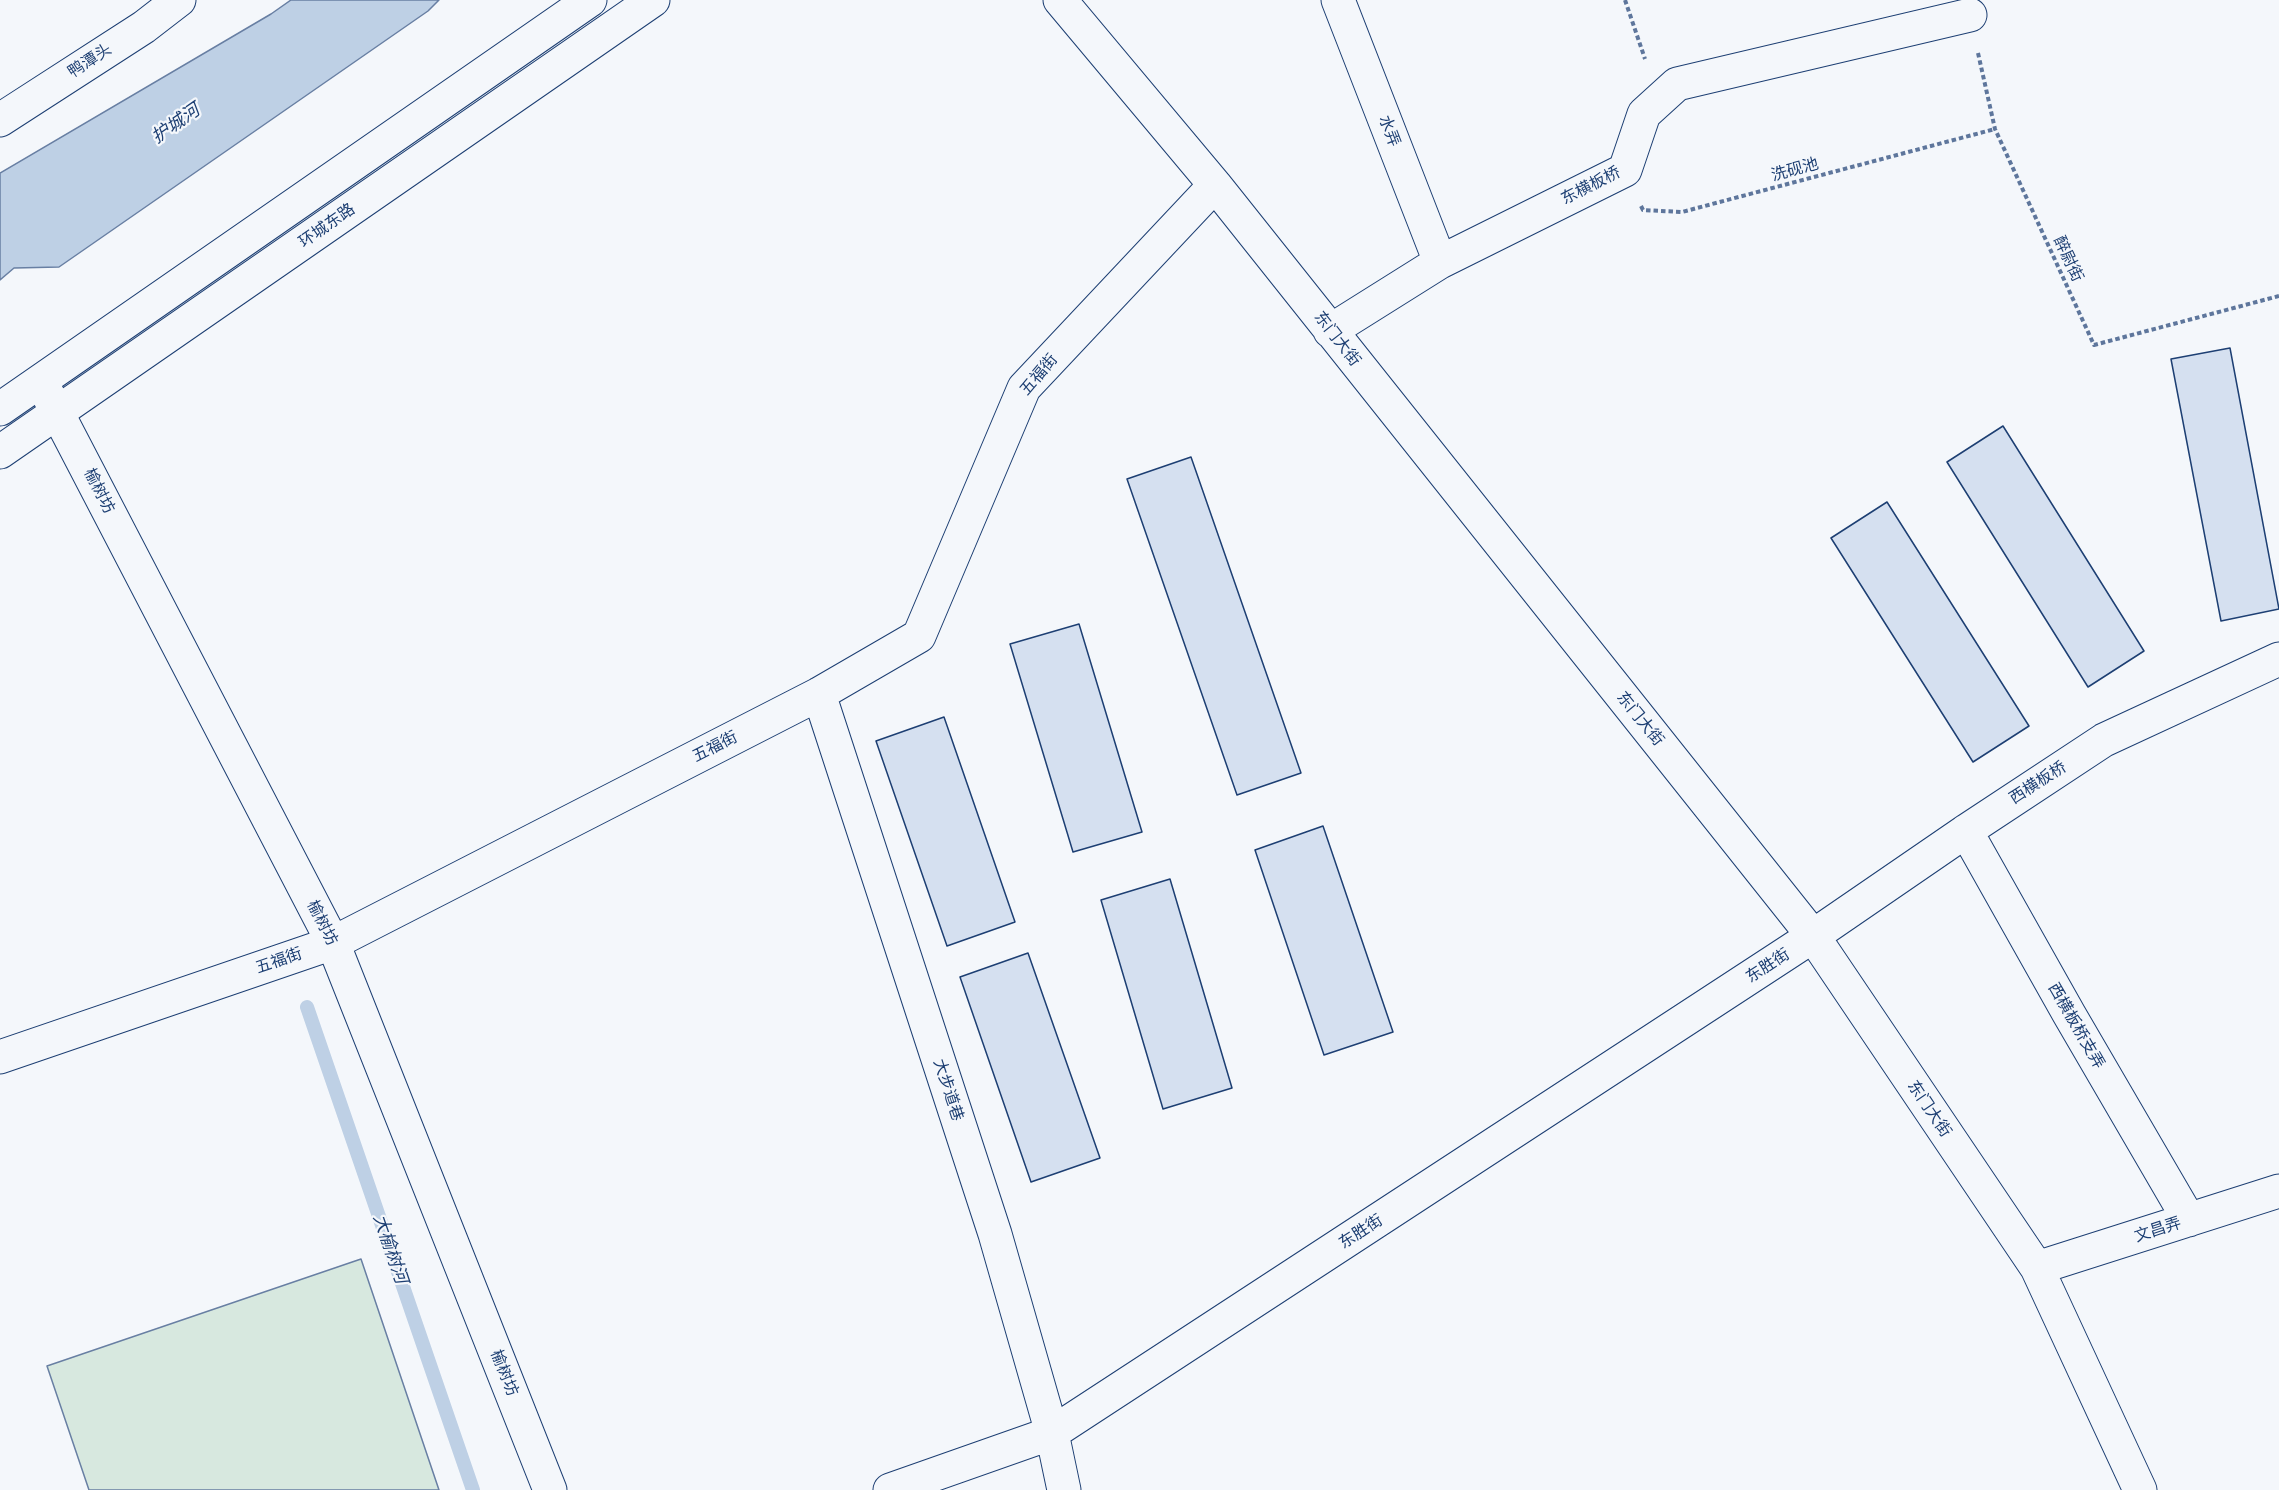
<!DOCTYPE html>
<html>
<head>
<meta charset="utf-8">
<style>
  body { margin:0 }
  canvas { display:block; background:#f4f7fb }
</style>
</head>
<body>
<canvas width="2279" height="1490"></canvas>
<script>
const ctx = document.querySelector('canvas').getContext('2d');
ctx.lineJoin = 'round';
function fill(path, color) { ctx.fillStyle = color; ctx.fill(path, 'evenodd'); }
function trace(path, color, width, dash) { ctx.strokeStyle = color; ctx.lineWidth = width; ctx.lineCap = dash ? 'butt' : 'round'; ctx.setLineDash(dash || []); ctx.stroke(path); }
function label(font, color, halo, rows, align = 'center') {
  ctx.font = font + ' "PT Sans Narrow","Noto Sans SC",sans-serif'; ctx.lineWidth = 4.5; ctx.setLineDash([]); ctx.textBaseline = 'middle'; ctx.strokeStyle = halo; ctx.fillStyle = color; for (const [text, x, y, turn = 0] of rows) {
    ctx.save(); ctx.translate(x, y); ctx.rotate((+turn || 0) * Math.PI / 180); ctx.textAlign = isNaN(turn) ? turn : align; if (halo) ctx.strokeText(text, 0, 0); ctx.fillText(text, 0, 0); ctx.restore();
  }
}
const green = new Path2D(`
  M 361,1259 L 439,1490 L 89,1490 L 47,1366 Z`);
fill(green, '#d7e8df');
trace(green, '#687fa3', 1.5);
const water = new Path2D(`
  M 291,0 L 439,0 L 428,11 L 59,267 L 14,268 L 0,280 L 0,173 L 271,14 Z`);
fill(water, '#bed0e5');
trace(water, '#687fa3', 1.5);
trace(new Path2D(`
  M 307,1007 L 473,1490`), '#bed0e5', 14);
const building = new Path2D(`
  M 2230,348 L 2279,609 L 2221,621 L 2171,359 Z
  M 2003,426 L 2144,651 L 2088,687 L 1947,462 Z
  M 1191,457 L 1301,773 L 1237,795 L 1127,479 Z
  M 1887,502 L 2029,726 L 1973,762 L 1831,538 Z
  M 1079,624 L 1142,832 L 1073,852 L 1010,644 Z
  M 944,717 L 1015,922 L 947,946 L 876,741 Z
  M 1323,826 L 1393,1032 L 1324,1055 L 1255,850 Z
  M 1170,879 L 1232,1088 L 1163,1109 L 1101,900 Z
  M 1028,953 L 1100,1158 L 1031,1182 L 960,977 Z`);
fill(building, '#d5e0f0');
trace(building, '#1d3f73', 1.5);
const minor = new Path2D(`
  M 1060,0 L 1215,185 L 1813,936 L 2037,1268 L 2140,1490
  M 1338,0 L 1440,262
  M 0,120 L 144,27 L 179,0
  M 1330,331 L 1440,262 L 1625,170 L 1644,114 L 1677,84 L 1970,15
  M 45,389 L 333,943 L 550,1490
  M 819,694 L 995,1234 L 1052,1433 L 1064,1490
  M 1966,831 L 2069,1014 L 2189,1220
  M 0,1057 L 333,943 L 819,694 L 919,636 L 1024,388 L 1215,185
  M 2037,1268 L 2279,1191
  M 890,1490 L 1052,1433 L 1813,936 L 1966,831 L 2104,740 L 2279,659`);
const major = new Path2D(`
  M 0,409 L 590,0
  M 0,452 L 653,0`);
trace(minor, '#1d3f73', 35);
trace(major, '#1d3f73', 35);
trace(new Path2D(`
  M 1625,0 L 1645,59
  M 1978,53 L 1995,129 L 2094,345 L 2279,296
  M 1641,206 L 1643,210 L 1682,212 L 1995,129`), '#5e769c', 4, [4.5, 3]);
trace(minor, '#f4f7fb', 33);
trace(major, '#f4f7fb', 33);
label('16px', '#1d3f73', '#f4f7fb', [
  ["鸭潭头",90,61,-33],
  ["水弄",1389,131,69],
  ["洗砚池",1795,170,-15],
  ["东横板桥",1591,186,-27],
  ["环城东路",327,226,-35],
  ["醉尉街",2068,259,65],
  ["东门大街",1337,339,52],
  ["五福街",1039,375,-50],
  ["榆树坊",99,491,63],
  ["东门大街",1640,719,51],
  ["五福街",715,747,-27],
  ["西横板桥",2038,783,-33],
  ["榆树坊",322,923,63],
  ["五福街",279,961,-19],
  ["东胜街",1768,966,-33],
  ["西横板桥支弄",2076,1026,60],
  ["大步道巷",948,1090,72],
  ["东门大街",1929,1109,56],
  ["文昌弄",2158,1230,-18],
  ["东胜街",1361,1232,-33],
  ["榆树坊",504,1373,68]
]);
label('italic 18px', '#1d3f73', '#f4f7fb', [
  ["护城河",176,124,-35],
  ["大榆树河",390,1249,71]
]);
</script>
</body>
</html>
